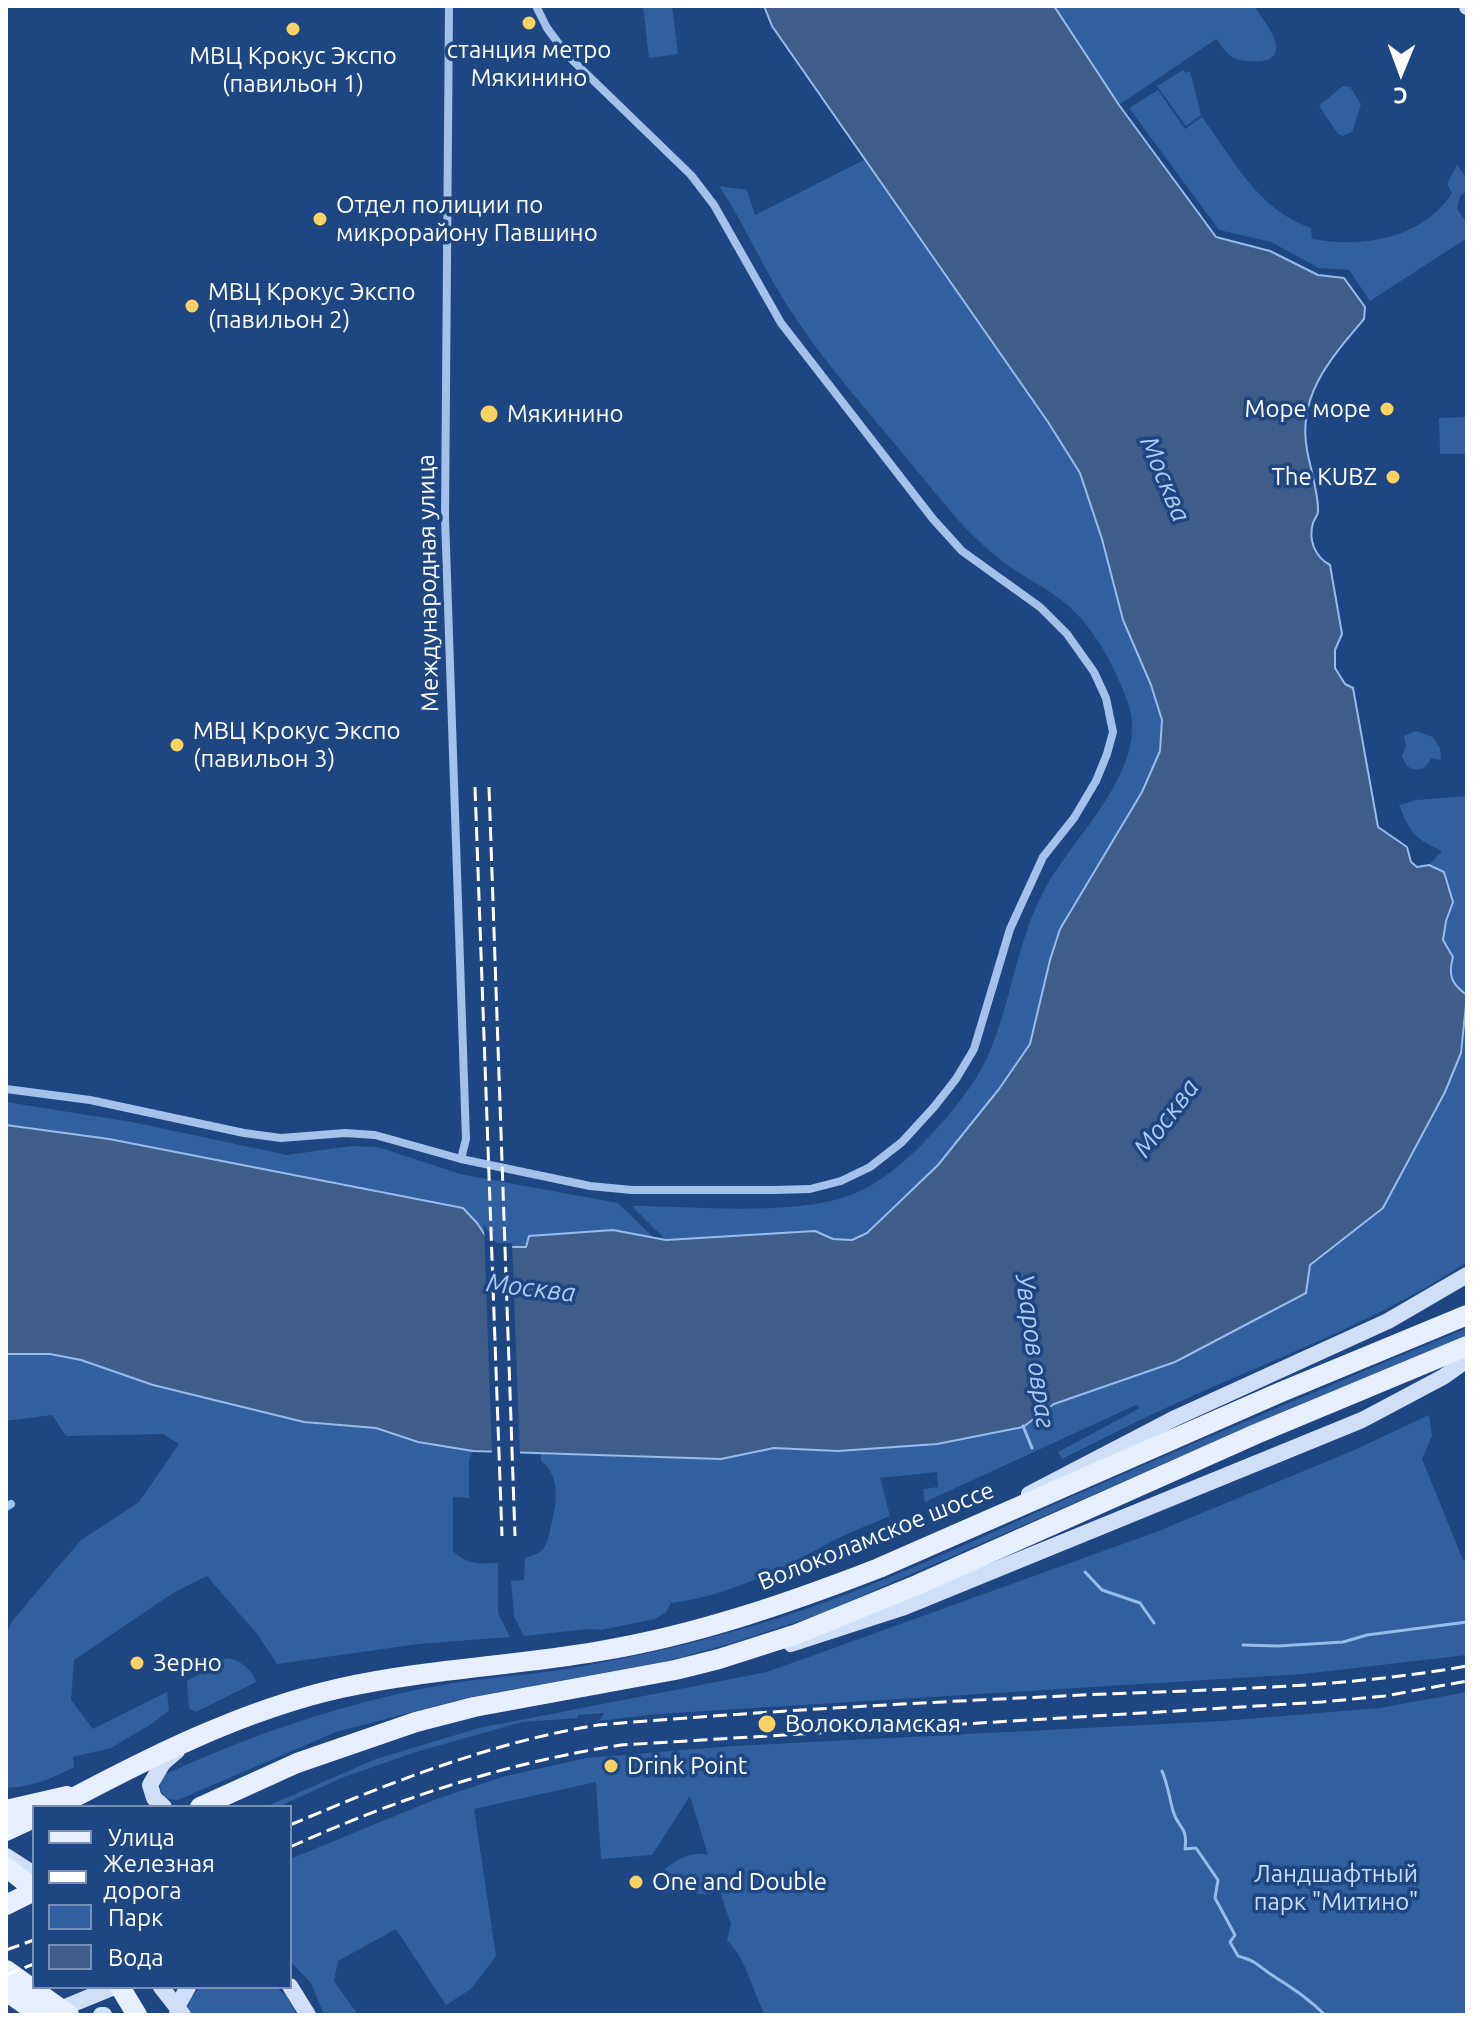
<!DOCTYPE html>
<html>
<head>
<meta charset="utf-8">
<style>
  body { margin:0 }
  #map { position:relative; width:1473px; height:2021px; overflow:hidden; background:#1e4682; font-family:Ubuntu,sans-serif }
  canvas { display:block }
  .frame { position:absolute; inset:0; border:8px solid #fff; pointer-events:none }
  .legend { position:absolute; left:32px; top:1805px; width:260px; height:184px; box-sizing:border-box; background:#1e4682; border:2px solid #7890b4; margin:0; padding:10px 14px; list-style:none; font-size:24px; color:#fff }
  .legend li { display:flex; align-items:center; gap:16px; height:40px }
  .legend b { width:40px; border:2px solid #7890b4 }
  .north { position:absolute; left:1361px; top:32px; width:80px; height:80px; -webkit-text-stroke:6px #1e4682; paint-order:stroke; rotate:181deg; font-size:22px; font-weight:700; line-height:32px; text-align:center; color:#fff }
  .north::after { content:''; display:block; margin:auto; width:28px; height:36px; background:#fff; clip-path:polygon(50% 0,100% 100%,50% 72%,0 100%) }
</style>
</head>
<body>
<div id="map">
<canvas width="1473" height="2021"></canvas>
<div class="frame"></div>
<ul class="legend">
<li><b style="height:10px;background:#e7effe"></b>Улица</li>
<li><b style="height:10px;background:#fff"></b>Железная дорога</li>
<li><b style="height:22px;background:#315fa0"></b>Парк</li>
<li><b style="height:22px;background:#3f5d89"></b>Вода</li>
</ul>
<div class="north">С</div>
</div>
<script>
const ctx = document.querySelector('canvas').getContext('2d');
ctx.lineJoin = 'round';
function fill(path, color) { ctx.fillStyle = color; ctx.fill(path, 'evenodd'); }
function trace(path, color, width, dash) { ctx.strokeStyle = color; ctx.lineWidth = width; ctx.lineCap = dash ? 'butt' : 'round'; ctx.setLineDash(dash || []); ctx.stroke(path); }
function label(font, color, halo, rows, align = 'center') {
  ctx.font = font + ' Ubuntu,sans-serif'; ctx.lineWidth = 7; ctx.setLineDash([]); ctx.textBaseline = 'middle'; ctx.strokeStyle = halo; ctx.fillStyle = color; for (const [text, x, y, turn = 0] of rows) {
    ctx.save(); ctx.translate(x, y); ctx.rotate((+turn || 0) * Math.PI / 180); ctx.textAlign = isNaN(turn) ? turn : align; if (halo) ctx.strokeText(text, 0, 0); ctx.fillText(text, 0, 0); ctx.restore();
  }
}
fill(new Path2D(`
  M 643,6 L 672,6 L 678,54 L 649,58 Z
  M 1054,6 L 1254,6 C 1261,17 1275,33 1276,46 C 1278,66 1247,63 1234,58 C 1227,55 1221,45 1216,39 L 1119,105 Z
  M 1183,70 L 1185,73 L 1190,71 L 1201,115 L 1186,126 L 1157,86 Z
  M 1343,86 L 1350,87 L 1361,104 L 1352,132 L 1342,136 L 1338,134 L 1319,106 Z
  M 1158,90 L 1185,129 L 1202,117 C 1234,160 1258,210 1311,228 L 1312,239 C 1363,248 1422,239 1452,193 L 1447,184 L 1457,165 L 1467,178 L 1467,191 L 1460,196 L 1457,209 L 1467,223 L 1467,238 L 1370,301 L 1349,270 L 1319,268 L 1271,242 L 1219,230 L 1129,108 Z
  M 866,159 L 1048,422 L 1080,474 L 1102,539 L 1123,620 L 1151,685 L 1162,720 L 1160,751 L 1142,792 L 1060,929 L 1050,960 L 1030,1044 L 999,1089 L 938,1165 L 867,1233 L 852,1240 L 833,1239 L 815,1231 L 666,1240 L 632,1206 C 692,1206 798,1217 853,1194 C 886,1181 916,1152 939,1126 C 960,1102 981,1076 992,1046 C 1013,993 1018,936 1047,885 C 1076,834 1150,767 1128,703 C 1115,667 1095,628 1065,603 C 1048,589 1028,579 1010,567 C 992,554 975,538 960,522 C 935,494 913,465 889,437 C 852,393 815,350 785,302 C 761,264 744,223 719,186 L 747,190 L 755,215 Z
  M 1467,417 L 1467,454 L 1440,454 L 1439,418 Z
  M 1416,731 L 1433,737 L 1440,748 L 1441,760 L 1431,758 C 1427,769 1417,773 1407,766 L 1402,756 L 1406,746 L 1404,736 Z
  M 1467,796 L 1467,995 C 1451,984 1448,975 1453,957 L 1443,941 L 1446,921 L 1453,902 L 1444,872 L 1429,865 L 1442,851 C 1414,838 1411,834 1399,805 L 1417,800 Z
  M 1467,1011 L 1467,1262 C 1377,1322 1275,1358 1177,1403 C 1138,1420 1101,1440 1062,1459 L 1058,1452 L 1140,1408 L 1136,1405 L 925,1502 L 923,1489 L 938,1487 L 937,1472 L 880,1478 L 890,1516 C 869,1525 847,1533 827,1544 C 778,1571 727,1596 671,1603 L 666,1612 L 655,1619 L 601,1630 L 588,1629 L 524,1636 L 514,1617 L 511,1581 L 524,1580 L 525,1558 C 531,1556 538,1554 542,1550 C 548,1544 549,1534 551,1526 C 556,1504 562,1477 541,1461 L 541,1454 L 721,1459 L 774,1448 L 838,1451 L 937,1444 L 1023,1427 L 1054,1404 L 1175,1362 L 1306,1293 L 1310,1265 L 1383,1208 L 1445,1092 L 1461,1053 Z
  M 6,1102 L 132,1122 L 287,1155 L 351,1146 L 378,1147 L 460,1174 L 618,1203 L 654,1238 L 613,1230 L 527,1247 L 492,1247 L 463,1208 L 109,1139 L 6,1125 Z
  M 1467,1328 L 1467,1336 L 1262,1421 L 820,1614 L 732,1643 L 667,1661 L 466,1698 L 336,1732 L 178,1800 L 168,1799 C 158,1792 158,1782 166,1774 C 253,1734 342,1704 436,1686 C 477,1678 519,1676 560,1670 C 633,1658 705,1641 776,1619 C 877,1587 974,1540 1071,1497 C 1203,1439 1334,1383 1467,1328 Z
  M 6,1354 L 50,1354 L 81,1360 L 153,1385 L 304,1422 L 376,1428 L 418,1442 L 473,1451 L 469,1459 L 469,1498 L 453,1497 L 453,1551 C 467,1565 480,1564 498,1563 L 498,1613 L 510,1637 L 418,1644 L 277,1664 L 257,1634 L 207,1576 L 173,1593 L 74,1660 L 71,1700 L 93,1729 L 167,1692 L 169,1710 L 153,1723 L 111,1748 L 73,1757 L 74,1767 C 52,1779 30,1787 6,1788 L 6,1634 L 12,1621 L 81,1540 L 139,1502 L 179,1444 L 163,1434 L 66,1436 L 52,1415 L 6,1421 Z
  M 1429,1415 L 1432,1436 L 1422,1459 L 1463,1560 L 1467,1560 L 1467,1655 L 1303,1674 L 658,1714 L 599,1721 L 604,1713 L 578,1715 L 578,1718 L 522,1722 L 416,1752 L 344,1777 L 278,1807 L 265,1807 L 376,1759 L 479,1728 L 767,1672 L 1156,1532 L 1352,1451 Z
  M 226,1658 C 238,1658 253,1670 256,1682 L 196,1712 L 189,1708 L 187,1681 Z
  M 1467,1692 L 1467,2015 L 765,2015 C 752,1990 747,1960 727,1940 L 731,1924 L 719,1889 C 705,1901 684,1889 667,1884 L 661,1872 C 676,1861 689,1850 708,1855 L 690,1796 L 652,1855 L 601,1859 L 596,1782 L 474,1809 L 496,1956 L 471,1989 L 446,2005 L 396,1929 L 338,1961 L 334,1981 L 358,2015 L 324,2015 L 311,1983 L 290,1961 L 290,1859 L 434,1800 L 502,1777 L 586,1758 L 733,1746 L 1222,1721 L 1379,1708 Z
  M 200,1987 L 276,1987 L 286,1996 L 297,2015 L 185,2015 L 190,1999 Z`), '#315fa0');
const water = new Path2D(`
  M 764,6 L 1054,6 L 1119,105 L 1216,237 L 1270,251 L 1318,275 L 1344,278 L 1365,307 L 1364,319 C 1331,358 1297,395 1307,450 C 1310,467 1319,495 1318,512 C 1318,514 1314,520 1313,523 C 1308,540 1315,557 1330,565 L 1342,634 L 1335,650 L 1335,668 L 1345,684 L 1353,688 L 1378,827 L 1407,847 L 1411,862 L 1417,867 L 1429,865 L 1444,872 L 1453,902 L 1446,921 L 1443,940 L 1453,957 C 1448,975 1451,984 1467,995 L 1461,1053 L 1445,1092 L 1383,1208 L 1310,1265 L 1306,1293 L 1175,1362 L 1054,1404 L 1023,1427 L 937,1444 L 838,1451 L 774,1448 L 721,1459 L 473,1451 L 418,1442 L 376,1428 L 304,1422 L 153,1385 L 81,1360 L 50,1354 L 6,1354 L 6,1125 L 109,1139 L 463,1208 L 477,1223 L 493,1247 L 526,1247 L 529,1236 L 613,1230 L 666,1240 L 815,1231 L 833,1239 L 852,1240 L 867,1233 L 938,1165 L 999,1089 L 1030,1044 L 1050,960 L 1060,929 L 1142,792 L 1160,751 L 1162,720 L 1151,685 L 1123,620 L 1102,539 L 1080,473 L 1048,422 L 772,26 Z`);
fill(water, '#3f5d89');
trace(water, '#97bbeb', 2);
fill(new Path2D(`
  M 484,1225 L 496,1243 L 512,1243 L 520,1457 L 492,1456 Z`), '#1e4682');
trace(new Path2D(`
  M 1023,1426 L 1032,1448
  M 1085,1572 L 1102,1590 L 1140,1603 L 1154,1623
  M 1243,1645 L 1278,1646 L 1343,1642 L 1367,1635 L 1467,1622
  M 1162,1771 C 1168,1785 1169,1796 1173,1811 C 1178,1829 1188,1825 1185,1849 L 1196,1848 L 1218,1880 L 1215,1898 L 1235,1935 L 1230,1942 L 1238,1956 C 1259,1962 1256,1965 1272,1975 C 1293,1989 1307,1997 1325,2015`), '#97bbeb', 3);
trace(new Path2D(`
  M 449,6 L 445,517 L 466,1139 L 461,1159
  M 6,1089 L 90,1100 L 244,1133 L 281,1138 L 345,1133 L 375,1135 L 461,1159 L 590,1186 L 632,1190 L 774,1190 L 810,1189 L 841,1181 L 870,1167 L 902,1142 L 934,1107 L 956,1079 L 974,1049 L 1010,929 L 1043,857 L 1074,818 L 1096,781 L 1107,754 L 1113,732 L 1106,698 L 1094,672 L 1067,634 L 1040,607 L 962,551 L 933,519 L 781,323 L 714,205 L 691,175 L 567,55 L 547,28 L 536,6
  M 6,1507 L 11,1504`), '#a3c1e9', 8);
trace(new Path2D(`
  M 1467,6 L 1467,7
  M 1029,1494 L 1173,1419 L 1388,1321 L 1467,1275
  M 791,1644 L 902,1608 L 1362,1420 L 1443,1377 L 1467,1360
  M 164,1807 L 154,1798 L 150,1785 L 163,1763 L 177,1751
  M 6,1856 L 34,1874
  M 290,1986 L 308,2015
  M 161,1987 L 183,2015
  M 53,2012 L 114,1987
  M 101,2015 L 104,2015
  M 177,2015 L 178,2005 L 188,1987`), '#cfdff7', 16);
trace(new Path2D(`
  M 56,1807 C 146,1759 242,1710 341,1688 C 427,1669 514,1666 600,1651 C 696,1635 789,1603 879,1568 L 1281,1392 L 1467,1315
  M 200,1807 L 297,1763 L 416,1722 L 474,1707 L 675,1670 L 719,1659 L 797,1634 L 917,1585 L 1256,1434 L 1467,1346
  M 6,1810 L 67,1796
  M 6,1831 L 34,1818
  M 6,1867 L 34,1889
  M 6,1905 L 34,1891
  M 6,1970 L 69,2015
  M 120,1987 L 137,2015
  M 6,1991 L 40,2015`), '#e7effe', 20);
trace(new Path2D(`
  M 475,787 L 502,1536
  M 489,787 L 515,1536
  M 290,1825 C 389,1783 492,1742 598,1725 C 753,1712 908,1703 1063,1696 C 1198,1689 1333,1690 1467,1666
  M 290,1847 C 396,1799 505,1763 621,1745 L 1322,1702 L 1385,1696 L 1467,1681
  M 6,1950 L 34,1940
  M 6,1975 L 34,1964`), '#fff', 3, [14, 6]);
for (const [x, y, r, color] of [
  [529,23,8,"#f8d262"],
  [293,29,8,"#f8d262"],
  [320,219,8,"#f8d262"],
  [192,306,8,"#f8d262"],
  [1387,409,8,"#f8d262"],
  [489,414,10,"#f8d262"],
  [1393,477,8,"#f8d262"],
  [177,745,8,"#f8d262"],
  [137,1663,8,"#f8d262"],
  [767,1724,10,"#f8d262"],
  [611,1766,8,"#f8d262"],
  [636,1882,8,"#f8d262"]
]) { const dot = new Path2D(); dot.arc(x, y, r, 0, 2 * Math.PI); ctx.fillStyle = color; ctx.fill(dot); trace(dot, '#1e4682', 3); }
label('24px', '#fff', '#1e4682', [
  ["станция метро",529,50,"center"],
  ["Мякинино",529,78,"center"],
  ["МВЦ Крокус Экспо",293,56,"center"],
  ["(павильон 1)",293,84,"center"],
  ["Отдел полиции по",336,205],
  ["микрорайону Павшино",336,233],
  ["МВЦ Крокус Экспо",208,292],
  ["(павильон 2)",208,320],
  ["Море море",1371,409,"right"],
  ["Мякинино",507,414],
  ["The KUBZ",1377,477,"right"],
  ["МВЦ Крокус Экспо",193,731],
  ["(павильон 3)",193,759],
  ["Зерно",153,1663],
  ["Волоколамская",785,1724],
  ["Drink Point",627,1766],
  ["One and Double",652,1882]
], 'left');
label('24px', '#fff', '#1e4682', [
  ["Международная улица",428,583,-91],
  ["Волоколамское шоссе",876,1536,-22]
]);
label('24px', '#c8dcf7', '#1e4682', [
  ["Ландшафтный",1336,1874],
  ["парк \"Митино\"",1336,1902]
]);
label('italic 26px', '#afcbf1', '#1e4682', [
  ["Москва",1165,479,67],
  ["Москва",1166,1118,-53],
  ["Москва",531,1288,7],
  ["Уваров овраг",1035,1351,82]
]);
</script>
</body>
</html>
